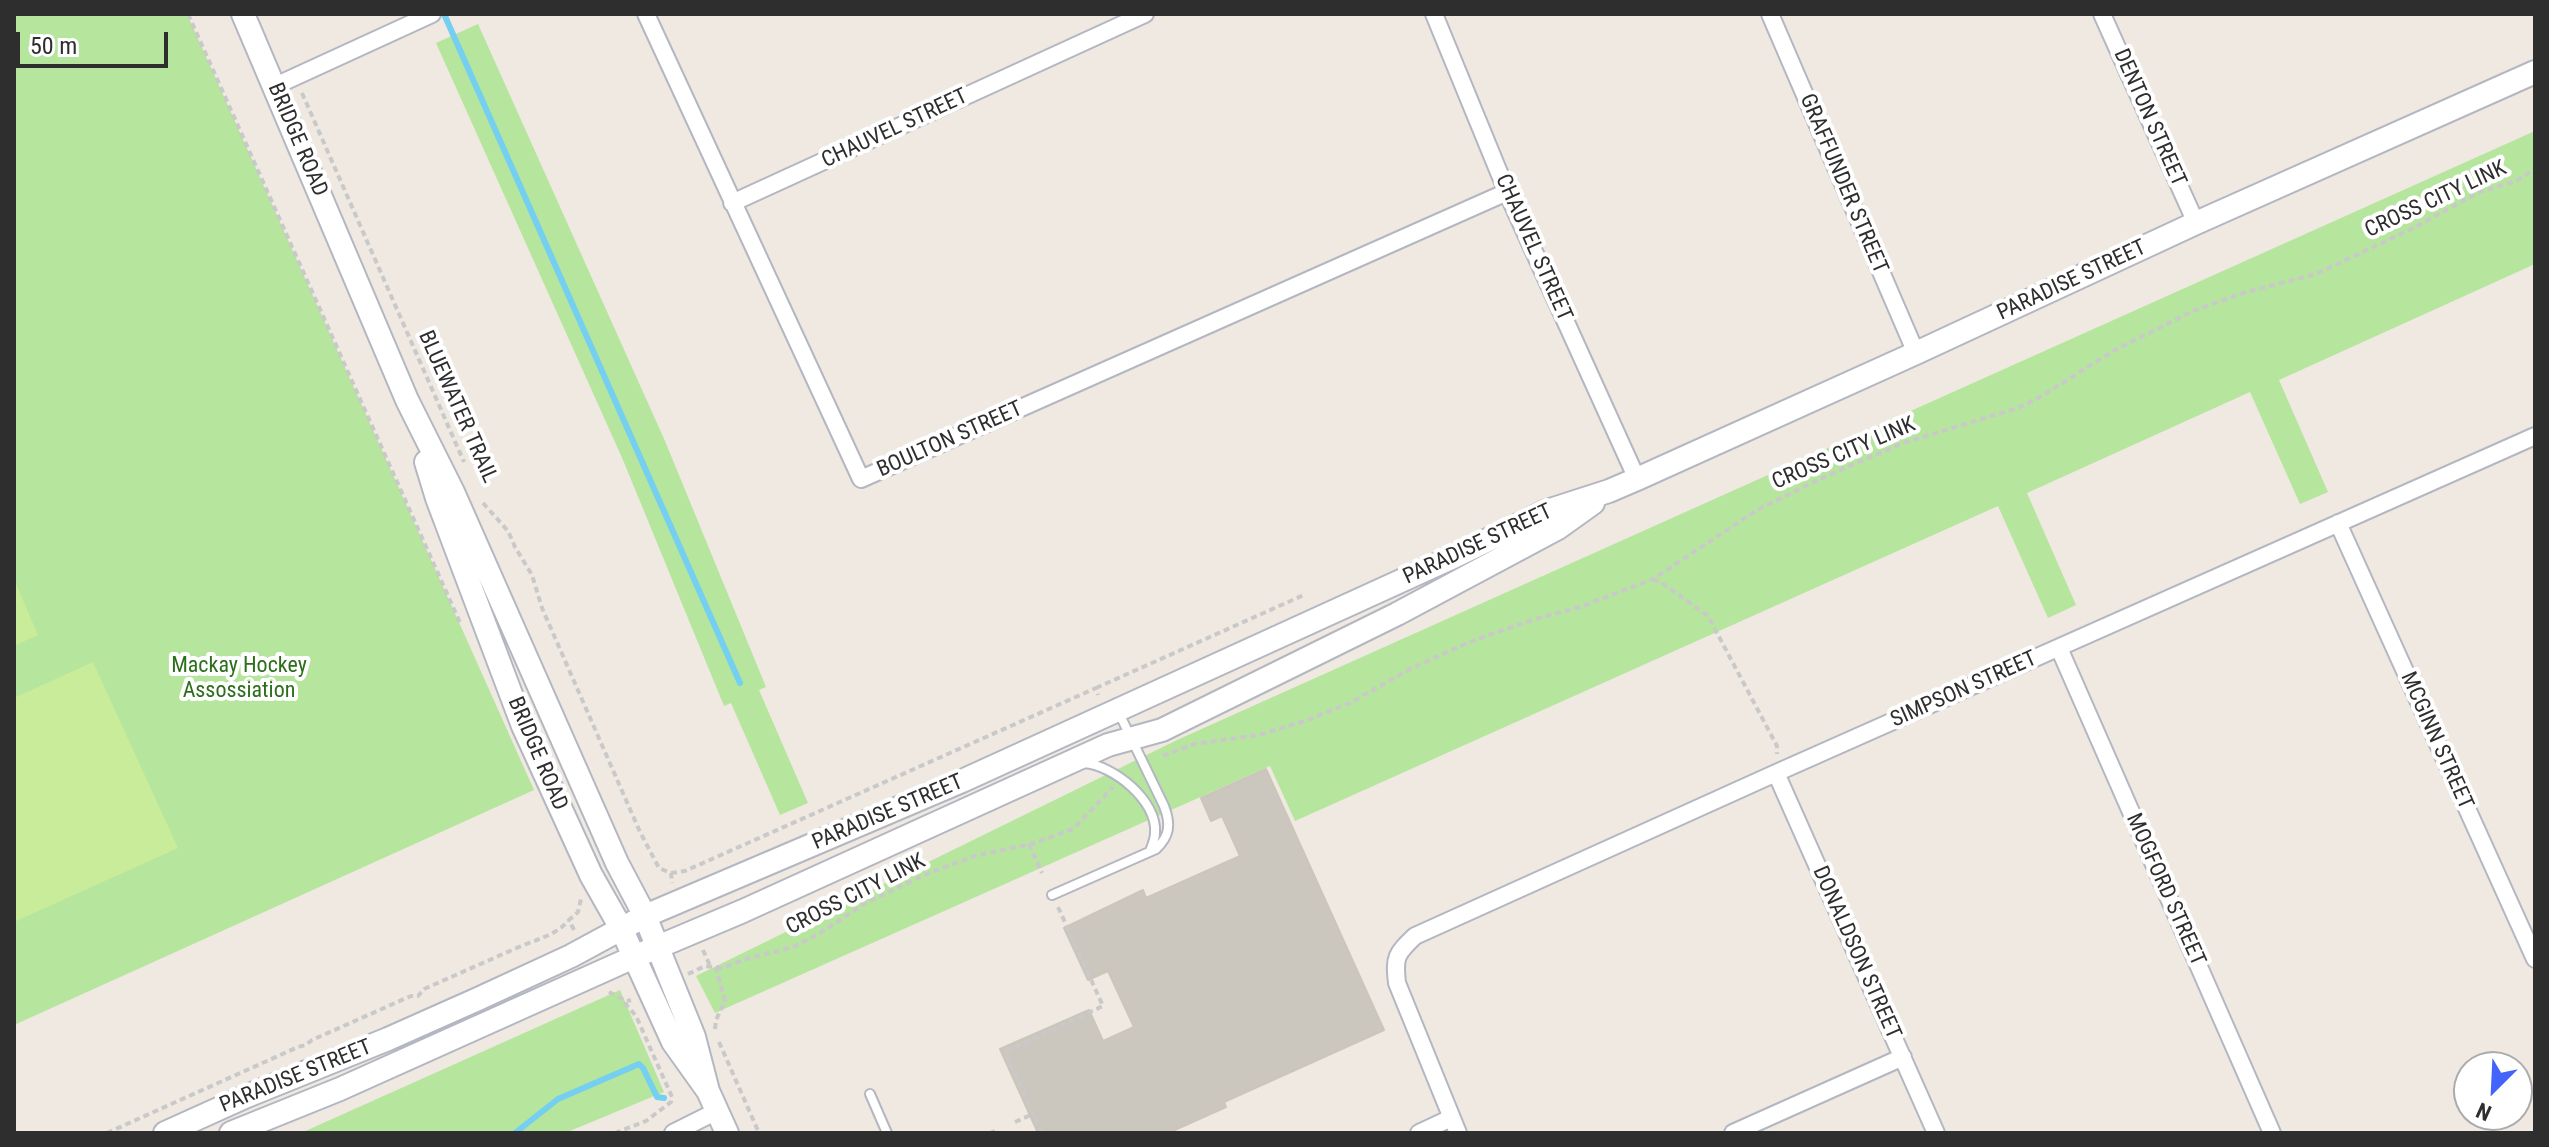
<!DOCTYPE html>
<html>
<head>
<meta charset="utf-8">
<style>
  body { margin:0 }
  #map { position:relative; width:2549px; height:1147px; overflow:hidden; background:#efe9e1; font-family:"Roboto Condensed",sans-serif }
  canvas { display:block }
  .frame { position:absolute; inset:0; border:16px solid #2e2e2e; pointer-events:none }
  .north { position:absolute; left:2453px; top:1051px; width:80px; height:80px; box-sizing:border-box; background:#fff; border:2px solid #ababab; border-radius:50%; rotate:204deg; font-size:22px; font-weight:700; line-height:32px; text-align:center; color:#2e2e2e }
  .north::after { content:''; display:block; margin:auto; width:28px; height:36px; background:#4264fb; clip-path:polygon(50% 0,100% 100%,50% 72%,0 100%) }
  .scale { position:absolute; left:16px; top:32px; width:152px; height:36px; box-sizing:border-box; border:4px solid #2e2e2e; border-top:0; padding-left:10px; font-size:24px; line-height:28px; white-space:nowrap; color:#2e2e2e; -webkit-text-stroke:6px #fff; paint-order:stroke }
</style>
</head>
<body>
<div id="map">
<canvas width="2549" height="1147"></canvas>
<div class="frame"></div>
<div class="north">N</div>
<div class="scale">50 m</div>
</div>
<script>
const ctx = document.querySelector('canvas').getContext('2d');
ctx.lineJoin = 'round';
function fill(path, color) { ctx.fillStyle = color; ctx.fill(path, 'evenodd'); }
function trace(path, color, width, dash) { ctx.strokeStyle = color; ctx.lineWidth = width; ctx.lineCap = dash ? 'butt' : 'round'; ctx.setLineDash(dash || []); ctx.stroke(path); }
function label(font, color, halo, rows, align = 'center') {
  ctx.font = font + ' "Roboto Condensed",sans-serif'; ctx.lineWidth = 8; ctx.setLineDash([]); ctx.textBaseline = 'middle'; ctx.strokeStyle = halo; ctx.fillStyle = color; for (const [text, x, y, turn = 0] of rows) {
    ctx.save(); ctx.translate(x, y); ctx.rotate((+turn || 0) * Math.PI / 180); ctx.textAlign = isNaN(turn) ? turn : align; if (halo) ctx.strokeText(text, 0, 0); ctx.fillText(text, 0, 0); ctx.restore();
  }
}
fill(new Path2D(`
  M 14,14 L 187,14 L 534,790 L 14,1025 Z
  M 478,24 L 665,441 L 766,687 L 759,690 L 808,803 L 780,815 L 731,703 L 724,706 L 623,460 L 436,43 Z
  M 2535,131 L 2535,264 L 2279,380 L 2328,492 L 2300,504 L 2250,392 L 2027,493 L 2076,605 L 2048,618 L 1998,506 L 1295,821 L 1270,766 L 715,1013 L 696,976 L 1177,740 Z
  M 620,990 L 664,1092 L 565,1133 L 301,1133 Z`), '#b6e59e');
fill(new Path2D(`
  M 14,579 L 38,635 L 14,646 Z
  M 93,662 L 178,848 L 14,922 L 14,698 Z`), '#c9ec9a');
trace(new Path2D(`
  M 444,14 L 740,683
  M 515,1133 L 558,1099 L 639,1064 L 643,1068 L 657,1097 L 664,1098`), '#75cff0', 6);
const building = new Path2D(`
  M 1266,769 L 1384,1030 L 1224,1102 L 1226,1107 L 1168,1133 L 1038,1133 L 1000,1049 L 1089,1010 L 1103,1041 L 1134,1027 L 1108,971 L 1088,980 L 1064,928 L 1143,890 L 1146,898 L 1240,856 L 1222,816 L 1211,821 L 1201,798 Z`);
fill(building, '#cbc7bf');
trace(building, '#cbc5ba', 2);
const lane = new Path2D(`
  M 1084,763 C 1113,765 1158,801 1155,833 C 1155,839 1152,846 1150,851
  M 1052,895 L 1156,849 C 1170,836 1171,824 1164,806 L 1118,711
  M 870,1094 L 887,1133`);
const street = new Path2D(`
  M 646,14 L 861,479 L 1507,192
  M 1434,14 L 1507,192 L 1637,479
  M 1770,14 L 1916,353
  M 2102,14 L 2196,223
  M 275,86 L 432,14
  M 732,203 L 1145,14
  M 2338,523 L 2535,959
  M 2059,648 L 2272,1133
  M 1776,773 L 1936,1133
  M 673,1133 L 717,1111
  M 1419,1133 L 1451,1118
  M 1458,1133 L 1397,983 C 1394,957 1396,954 1415,936 L 1776,773 L 2535,436
  M 1733,1133 L 1903,1057`);
const secondary = new Path2D(`
  M 243,14 L 407,400 L 453,492 L 617,863 L 645,916 L 694,1037 L 708,1091
  M 426,462 L 437,498 L 523,726 L 591,875 L 621,928 L 673,1042 L 708,1091 L 727,1133
  M 165,1133 L 247,1096 L 388,1039 L 478,999 L 571,956 L 645,916 L 962,781 L 1449,559 L 1547,511 L 1609,491 L 1637,479 L 1916,353 L 2196,223 L 2535,72
  M 231,1133 L 340,1089 L 634,957 L 743,911 L 1108,745 L 1162,730 L 1397,614 L 1558,528 L 1593,503`);
trace(lane, '#b4b7c1', 12);
trace(street, '#b4b7c1', 20);
trace(secondary, '#b4b7c1', 26);
trace(new Path2D(`
  M 188,14 L 461,625
  M 302,93 L 464,462
  M 483,503 L 508,531 L 515,547 L 532,575 L 542,608 L 640,832 L 659,868 L 671,873 L 672,883
  M 1653,579 L 1662,583 L 1708,616 L 1777,746 L 1777,754
  M 1096,688 L 1306,594
  M 1163,756 L 1194,744 L 1259,735 L 1305,721 L 1350,703 L 1412,668 L 1472,641 L 1535,619 L 1580,607 L 1653,579 L 1757,510 L 1820,479 L 1903,443 L 2018,408 L 2040,397 L 2115,350 L 2193,311 L 2243,293 L 2316,274 L 2409,230 L 2480,192 L 2516,181 L 2535,169
  M 1029,844 L 1042,873
  M 671,873 L 685,871 L 1096,688 L 1098,695
  M 574,930 L 569,920 L 578,912 L 581,899
  M 703,950 L 710,966
  M 688,974 L 705,966 L 722,968 L 746,959 L 793,947 L 817,935 L 864,904 L 929,873 L 978,855 L 1031,844 L 1073,829 L 1113,787
  M 609,992 L 621,998 L 624,1002
  M 715,1029 L 716,1020 L 725,1001 L 716,968
  M 719,1042 L 759,1133
  M 1015,1122 L 1033,1114
  M 107,1133 L 298,1047 L 306,1045 L 312,1040 L 411,996 L 418,996 L 424,989 C 456,975 487,961 519,947 C 537,939 555,936 569,920
  M 615,1133 L 646,1121 L 671,1102 L 672,1097 L 636,1016 L 624,1002 L 631,1000
  M 990,1133 L 995,1131
  M 1042,1133 L 1005,1052 L 1103,1006 L 1058,907`), '#c9c9c9', 4, [6, 4]);
trace(lane, '#fff', 8);
trace(street, '#fff', 16);
trace(secondary, '#fff', 22);
label('22px', '#2e2e2e', '#fff', [
  ["DENTON STREET",2149,118,66],
  ["CHAUVEL STREET",895,129,-25],
  ["BRIDGE ROAD",297,140,67],
  ["GRAFFUNDER STREET",1843,184,67],
  ["CROSS CITY LINK",2436,200,-25],
  ["CHAUVEL STREET",1533,248,66],
  ["PARADISE STREET",2072,281,-25],
  ["BLUEWATER TRAIL",457,407,66],
  ["BOULTON STREET",950,440,-24],
  ["CROSS CITY LINK",1844,454,-23],
  ["PARADISE STREET",1478,545,-25],
  ["SIMPSON STREET",1964,690,-24],
  ["MCGINN STREET",2436,741,66],
  ["BRIDGE ROAD",537,754,67],
  ["PARADISE STREET",888,813,-23],
  ["MOGFORD STREET",2165,890,66],
  ["CROSS CITY LINK",856,895,-27],
  ["DONALDSON STREET",1856,953,66],
  ["PARADISE STREET",296,1077,-22]
]);
label('22px', '#2c6e1b', '#fff', [
  ["Mackay Hockey",239,666],
  ["Assossiation",239,691]
]);
</script>
</body>
</html>
